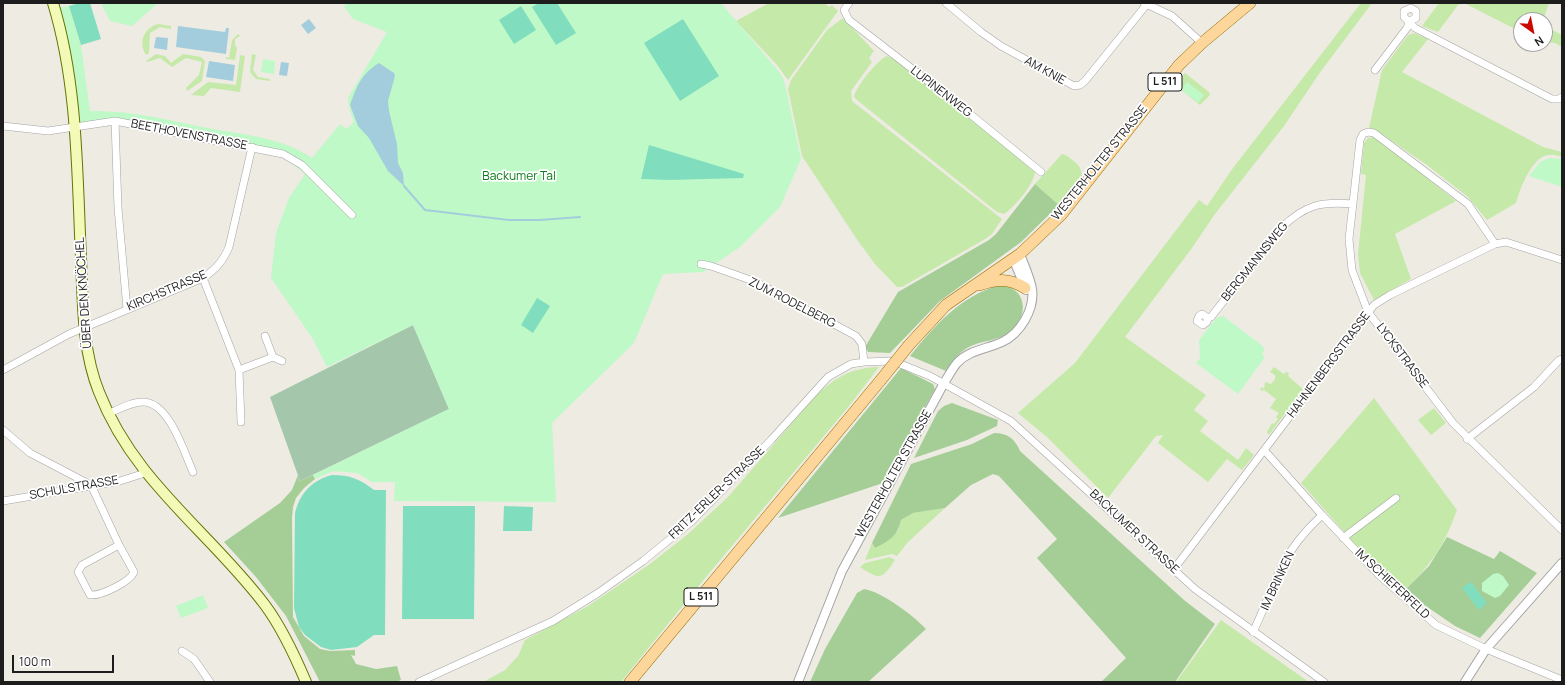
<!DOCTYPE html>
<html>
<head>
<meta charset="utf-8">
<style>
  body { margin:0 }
  #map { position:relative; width:1565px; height:685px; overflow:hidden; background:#eeebe3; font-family:Manrope,sans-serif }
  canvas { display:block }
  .frame { position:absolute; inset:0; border:4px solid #1d1d1d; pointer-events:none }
  .north { position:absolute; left:1513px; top:12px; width:40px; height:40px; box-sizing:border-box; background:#fff; border:1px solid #a5a5a5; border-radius:50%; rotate:147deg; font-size:11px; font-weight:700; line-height:16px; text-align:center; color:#1d1d1d }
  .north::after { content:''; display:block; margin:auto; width:14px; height:18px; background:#ca0a00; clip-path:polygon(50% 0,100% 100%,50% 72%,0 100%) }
  .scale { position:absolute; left:12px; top:655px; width:102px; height:18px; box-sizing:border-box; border:2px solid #1d1d1d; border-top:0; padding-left:5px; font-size:12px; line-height:14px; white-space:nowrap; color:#1d1d1d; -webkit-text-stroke:3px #fff; paint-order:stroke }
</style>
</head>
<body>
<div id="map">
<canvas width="1565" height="685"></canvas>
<div class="frame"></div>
<div class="north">N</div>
<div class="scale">100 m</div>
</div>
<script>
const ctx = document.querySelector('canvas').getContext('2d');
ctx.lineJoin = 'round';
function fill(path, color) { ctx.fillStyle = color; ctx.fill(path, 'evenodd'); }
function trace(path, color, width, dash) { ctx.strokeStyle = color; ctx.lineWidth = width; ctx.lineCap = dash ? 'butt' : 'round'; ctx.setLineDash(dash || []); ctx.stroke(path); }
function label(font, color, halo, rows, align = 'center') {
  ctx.font = font + ' Manrope,sans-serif'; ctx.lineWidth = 3.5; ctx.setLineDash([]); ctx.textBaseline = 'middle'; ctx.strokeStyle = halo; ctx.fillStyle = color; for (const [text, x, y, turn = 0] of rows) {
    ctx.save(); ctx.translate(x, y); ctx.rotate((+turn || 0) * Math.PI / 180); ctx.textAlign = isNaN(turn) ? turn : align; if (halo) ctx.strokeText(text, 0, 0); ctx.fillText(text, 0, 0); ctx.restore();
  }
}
fill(new Path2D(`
  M 769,3 L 824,3 L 829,7 L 832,5 L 838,11 L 788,80 L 777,65 L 736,21 Z
  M 1361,3 L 1372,3 L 1321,71 L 1284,126 L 1215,214 L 1192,248 L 1125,337 L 1206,395 L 1194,410 L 1208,421 L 1200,431 L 1238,460 L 1246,448 L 1254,455 L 1242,470 L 1227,459 L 1208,482 L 1158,443 L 1163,435 L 1156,436 L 1108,498 L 1048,438 L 1018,413 L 1075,363 L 1199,200 L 1207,206 L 1233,168 Z
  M 1439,3 L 1463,3 L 1458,5 L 1438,32 L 1422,26 Z
  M 1464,3 L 1549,3 L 1543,20 L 1521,20 L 1521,32 Z
  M 843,18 L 874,51 L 869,58 L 872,62 L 851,91 L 852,101 L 1002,219 L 992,234 L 985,239 L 902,287 L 897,287 L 875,264 L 858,241 L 802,156 L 788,89 L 791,80 L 827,30 Z
  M 158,24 L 171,26 L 171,29 L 160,27 L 150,33 L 149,53 L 146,55 C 138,42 144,28 158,24 Z
  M 1545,26 L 1562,35 L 1562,47 L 1555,43 L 1545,42 Z
  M 1414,33 L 1428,39 L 1402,72 L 1543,147 L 1562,152 L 1562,157 C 1558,156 1553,154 1549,155 C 1532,156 1520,189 1516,203 L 1487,220 L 1468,197 L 1427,165 L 1374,129 L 1369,128 L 1382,70 L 1408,35 Z
  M 238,34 L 240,36 L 235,39 L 235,45 L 237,48 L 235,60 L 226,59 L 226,57 L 229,58 L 232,40 Z
  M 156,54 L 165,56 L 171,63 L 183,54 L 201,57 L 205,61 L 202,81 L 187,91 L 186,88 L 199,75 L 202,62 L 186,58 L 172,67 L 160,58 L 147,62 L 146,61 Z
  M 252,54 L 256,55 L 253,70 L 258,77 L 270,79 L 270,81 L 256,79 L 250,72 Z
  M 240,55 L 245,56 L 240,92 L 211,88 L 204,96 L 191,95 L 208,82 L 236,85 Z
  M 887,56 L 898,61 L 1035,171 C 1035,183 1015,207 1004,214 L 997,212 L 857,100 L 854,97 C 855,88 878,59 887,56 Z
  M 1185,73 L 1209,92 L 1210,95 L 1200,105 L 1174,84 Z
  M 1375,137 L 1456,201 L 1395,234 L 1411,279 L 1374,300 L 1360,273 L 1358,254 L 1366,175 L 1361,174 L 1364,143 L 1368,138 Z
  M 1062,154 C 1067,155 1071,159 1075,162 C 1093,178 1071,193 1059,205 L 1035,184 Z
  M 879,367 L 849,406 L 706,577 L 621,682 L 483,682 L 505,670 L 518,656 L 525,640 L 588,606 L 650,564 L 688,534 L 728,497 L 812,400 C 832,379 849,368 879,367 Z
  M 1274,367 L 1284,374 L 1286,372 L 1289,373 L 1288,376 L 1303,389 L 1269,435 L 1267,432 L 1272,423 L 1274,424 L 1278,419 L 1276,417 L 1279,413 L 1270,408 L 1276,399 L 1264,390 L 1262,391 L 1260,389 L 1262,387 L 1264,389 L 1265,382 L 1271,384 L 1275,379 L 1275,375 L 1270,372 Z
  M 1374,398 L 1457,510 C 1443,548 1432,563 1404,591 L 1352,541 L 1301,483 Z
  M 1434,408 L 1446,423 L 1431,435 L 1418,420 Z
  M 945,508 L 908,542 L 897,556 L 892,554 L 865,560 L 872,543 L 875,548 L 898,531 L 901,520 L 913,513 Z
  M 890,557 L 895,560 C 882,579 881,581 860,567 L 865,563 Z
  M 1221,620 L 1306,680 L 1307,682 L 1176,682 Z`), '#c5e9a8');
fill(new Path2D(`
  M 1035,184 L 1059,205 L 1021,242 L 940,301 L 890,353 L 868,352 L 865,347 L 898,292 L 989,240 L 996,234 Z
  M 999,285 C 1027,287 1030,315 1010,332 C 997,342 980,340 967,348 C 958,354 951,362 946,371 L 910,356 C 935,325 960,297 999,285 Z
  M 901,368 L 933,384 L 935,389 L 883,483 L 778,518 Z
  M 952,403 L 998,420 L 997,426 L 967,440 L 914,458 L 938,411 L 944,406 Z
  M 994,433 C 1008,433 1015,439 1020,451 L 1184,600 L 1215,624 L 1175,682 L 1101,682 L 1126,658 L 1037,558 L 1057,539 L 999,476 L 993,474 L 971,485 L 945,508 L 913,513 L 901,520 C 897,537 890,540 875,548 L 872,543 L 911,464 L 972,444 Z
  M 298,475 L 300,481 L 313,475 L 315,479 L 304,488 L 296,498 L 293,507 L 292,518 L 293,617 L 304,636 L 320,649 L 330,651 L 355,650 L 355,656 L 351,655 L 356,664 L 376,669 L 397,666 L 401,680 L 396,682 L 320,682 L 286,616 L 256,577 L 224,542 L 280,503 L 292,490 Z
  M 1447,537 L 1494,559 L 1500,551 L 1537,573 L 1480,638 L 1455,626 L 1404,591 L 1429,566 Z
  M 864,589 C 882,592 913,615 926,629 L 868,682 L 810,682 L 825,649 L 857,593 Z`), '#a5ce97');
fill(new Path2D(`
  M 413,325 L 449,409 L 300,481 L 270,397 Z`), '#a4c7ab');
fill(new Path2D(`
  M 101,3 L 158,3 L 132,26 L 110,21 Z
  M 347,3 L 721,3 L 780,73 L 784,80 L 801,159 L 780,207 L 740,247 L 703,272 L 663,274 L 634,343 L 552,423 L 556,502 L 394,501 L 395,482 L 372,482 L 357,473 L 333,471 L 315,479 L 313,475 L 449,409 L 413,325 L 327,367 L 313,339 L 271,278 L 276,233 L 289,198 L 305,174 L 285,158 L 125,123 L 74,126 L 54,8 L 69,6 L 81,45 L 90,111 C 130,110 168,120 208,128 C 243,135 282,137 312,158 L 340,124 L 346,129 L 354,122 L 350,111 L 348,98 L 387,32 L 353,19 L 344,7 Z
  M 263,59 L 275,61 L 274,74 L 261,72 Z
  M 1187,82 L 1204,95 L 1198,103 L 1181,89 Z
  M 1549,158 L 1562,159 L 1562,187 L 1529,176 L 1540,162 Z
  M 1223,316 L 1260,344 L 1265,349 L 1262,354 L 1265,357 L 1238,394 L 1196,363 L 1200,358 L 1199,340 L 1216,318 Z
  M 1498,573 L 1503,576 L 1509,585 L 1500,596 L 1495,598 L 1482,591 L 1482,583 L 1493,574 Z
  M 203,595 L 208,608 L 181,618 L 176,606 Z`), '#bff9c7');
fill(new Path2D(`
  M 79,3 L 90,3 L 101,39 L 81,45 L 69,6 Z
  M 539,3 L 557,3 L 576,33 L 556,45 L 532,7 Z
  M 521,6 L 536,30 L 514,44 L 499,20 Z
  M 683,19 L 719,76 L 680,101 L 644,43 Z
  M 649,145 L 744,174 L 743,178 L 669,180 L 641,179 Z
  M 537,298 L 550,306 L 533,333 L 521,325 Z
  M 332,475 C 350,475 360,479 374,490 L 386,490 L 385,635 L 374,635 L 357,647 L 331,650 L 321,647 L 305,635 L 299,627 L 294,608 L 295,514 C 299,494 312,480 332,475 Z
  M 403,506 L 475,506 L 474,619 L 402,619 Z
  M 504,506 L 533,507 L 532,531 L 503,531 Z
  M 1471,582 L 1487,603 L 1479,610 L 1462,588 Z`), '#80debe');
fill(new Path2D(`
  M 309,19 L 316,28 L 308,34 L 301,25 Z
  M 178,26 L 225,32 L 226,28 L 229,28 L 226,54 L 176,47 Z
  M 156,37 L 168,38 L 167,50 L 154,48 Z
  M 209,61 L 235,65 L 233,81 L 206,77 Z
  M 281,62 L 289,63 L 287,76 L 279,75 Z
  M 379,63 L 394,73 L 395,76 L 388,101 L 389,111 L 397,144 L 398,163 L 403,173 L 404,186 L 388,171 L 369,138 L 358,126 L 350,105 C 357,86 361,74 379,63 Z`), '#a3cddc');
trace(new Path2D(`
  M 404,186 L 425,210 L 509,220 L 540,220 L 580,217`), '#a3cddc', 2);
const minor = new Path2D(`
  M 849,3 L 844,10 L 849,20 L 959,105 L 1041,172
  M 946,3 L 981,32 L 1001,46 L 1074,86 L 1080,85 L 1085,81 L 1147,4
  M 1144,3 L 1172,16 L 1202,43
  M 1375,70 L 1407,28 L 1410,21 L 1416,18 L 1416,11 L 1411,8 L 1404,11 L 1404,17 L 1415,28 L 1552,99 L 1559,99 L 1562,97
  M 115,121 L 118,208 L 127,309
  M 3,126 L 48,131 L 115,121 L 283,154 L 302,165 L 352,215
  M 1495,244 L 1468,204 L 1456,195 L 1374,133 L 1368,132 L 1363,134 L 1360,140 L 1349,239 L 1352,270 L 1368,312 L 1453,423 L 1562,530
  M 701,264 L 711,266 L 756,282 L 856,336 L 862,344 L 864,362
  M 203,278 L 239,370 L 241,422
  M 1208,318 L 1207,322 L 1203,325 L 1197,321 L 1199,316 L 1202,314 L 1208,318 L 1211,317 L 1281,228 C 1305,205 1321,201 1353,204
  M 265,336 L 273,357
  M 3,370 L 69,334 L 203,278 C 216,269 223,261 229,247 L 252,147
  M 239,370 L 273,357 L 282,361
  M 108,414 C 119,409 131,402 143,402 C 169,402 184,452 193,472
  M 3,430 L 30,453 L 91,485 L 119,545 L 134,572 C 130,582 101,596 90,595 L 78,572 L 82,565 L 119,545
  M 1467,439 L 1534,387 L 1559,360 L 1562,359
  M 1265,451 L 1322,515 L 1379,575 L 1436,625 L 1486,649 L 1562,680
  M 3,501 L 120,481 L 145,473
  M 1343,538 L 1396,498
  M 1174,569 L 1374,305 L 1390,295 L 1495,244 L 1506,242 L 1562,260
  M 1253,632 C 1264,610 1271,587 1282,566 C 1292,546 1306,530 1322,515
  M 182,651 L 194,659 L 210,682
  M 419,682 L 553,621 L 598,593 L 643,561 L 691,522 L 771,440 L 828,377 L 851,364 L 864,362 L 893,361 L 930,376 L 1011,421 L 1195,589 L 1324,682`);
const tertiary = new Path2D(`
  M 1013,258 L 1026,290
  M 798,682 L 842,571 L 944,383 C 948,377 952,369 957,363 C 969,350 987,349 1002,342 C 1020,334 1035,309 1032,289 C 1030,277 1024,265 1020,254
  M 1465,682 L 1486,649 L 1562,563`);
const secondary = new Path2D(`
  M 53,3 C 78,85 77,173 81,258 C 83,303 82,350 99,392 C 134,482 209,531 265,605 C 282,628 295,656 306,682`);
const primary = new Path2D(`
  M 979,285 C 997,279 1009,278 1025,288
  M 909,345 L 946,305 L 1020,254 L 1061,215 L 1179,65 L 1202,43 L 1250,3
  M 630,682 L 880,381`);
trace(minor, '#a4a4a4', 8);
trace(tertiary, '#a4a4a4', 10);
trace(secondary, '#627405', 12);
trace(primary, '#966c00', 12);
trace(minor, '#fff', 7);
trace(tertiary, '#fff', 8);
trace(secondary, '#f3f9b6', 10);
trace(primary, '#fcd69b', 11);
const primaryBridge = new Path2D(`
  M 880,381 L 909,345`);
trace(primaryBridge, '#966c00', 12, []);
trace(primaryBridge, '#fcd69b', 11);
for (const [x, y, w] of [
  [1165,82,34],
  [701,597,34]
]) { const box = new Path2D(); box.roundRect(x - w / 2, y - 9, w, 18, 3); ctx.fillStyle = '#fff'; ctx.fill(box); trace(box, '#1d1d1d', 1); }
label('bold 11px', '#1d1d1d', null, [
  ["L 511",1165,82],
  ["L 511",701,597]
]);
label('12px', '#1d1d1d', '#fff', [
  ["AM KNIE",1045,71,29],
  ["LUPINENWEG",941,92,38],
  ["BEETHOVENSTRASSE",189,135,11],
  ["WESTERHOLTER STRASSE",1100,163,-51],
  ["BERGMANNSWEG",1255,262,-51],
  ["KIRCHSTRASSE",167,291,-23],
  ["ÜBER DEN KNÖCHEL",84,293,-94],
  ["ZUM RODELBERG",792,303,27],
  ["LYCKSTRASSE",1402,356,53],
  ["HAHNENBERGSTRASSE",1329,365,-53],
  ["WESTERHOLTER STRASSE",894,474,-61],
  ["SCHULSTRASSE",74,488,-10],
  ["FRITZ-ERLER-STRASSE",717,493,-44],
  ["BACKUMER STRASSE",1134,532,43],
  ["IM BRINKEN",1278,581,-65],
  ["IM SCHIEFERFELD",1392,584,43]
]);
label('12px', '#0b7b1a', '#fff', [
  ["Backumer Tal",519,177]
]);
</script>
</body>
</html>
